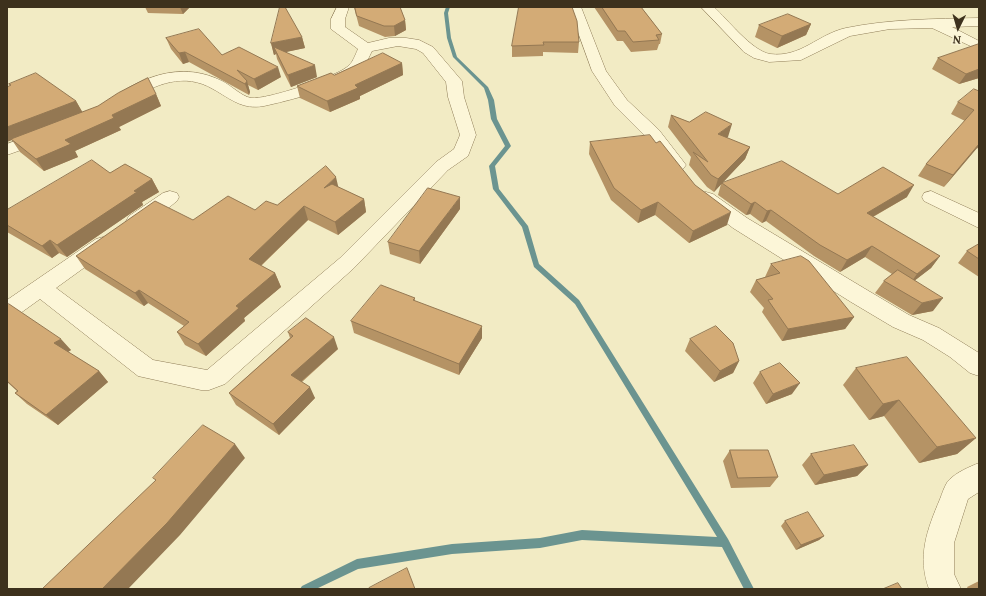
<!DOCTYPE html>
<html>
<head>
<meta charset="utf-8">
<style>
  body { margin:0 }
  #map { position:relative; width:986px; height:596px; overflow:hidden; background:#f2ebc4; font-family:Lora,serif }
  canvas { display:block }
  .frame { position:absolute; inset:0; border:8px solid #3d311d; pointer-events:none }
  .north { position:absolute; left:938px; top:8px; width:40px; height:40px; -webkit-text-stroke:3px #f9f3d4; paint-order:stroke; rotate:185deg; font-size:11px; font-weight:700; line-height:16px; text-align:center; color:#3d311d }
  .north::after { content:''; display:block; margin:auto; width:14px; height:18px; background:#3d311d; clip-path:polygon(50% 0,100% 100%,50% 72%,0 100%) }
</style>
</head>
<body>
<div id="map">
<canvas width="986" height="596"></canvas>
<div class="frame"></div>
<div class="north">N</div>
</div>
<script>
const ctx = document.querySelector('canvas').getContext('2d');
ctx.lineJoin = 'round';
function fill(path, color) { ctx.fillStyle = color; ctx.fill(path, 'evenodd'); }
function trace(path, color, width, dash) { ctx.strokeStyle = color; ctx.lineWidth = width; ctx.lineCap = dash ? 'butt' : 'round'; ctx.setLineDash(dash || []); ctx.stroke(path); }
fill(new Path2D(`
  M 446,7 L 450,7 L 448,13 L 451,38 L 457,57 L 488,87 L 494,100 L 497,119 L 511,146 L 495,166 L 499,189 L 528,226 L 539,264 L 579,300 L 728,539 L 754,589 L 744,589 L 722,547 L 582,540 L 540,548 L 452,554 L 358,569 L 316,589 L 300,589 L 302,586 L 357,559 L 452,544 L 540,538 L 582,530 L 717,537 L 575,304 L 534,267 L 522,227 L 493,189 L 489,166 L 505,146 L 491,119 L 488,100 L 484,88 L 453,57 L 447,38 L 444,13 Z`), '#6b9490');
const street = new Path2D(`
  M 337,7 L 349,7 L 345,19 L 345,27 L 368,43 L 389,38 L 406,38 L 419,40 L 433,47 L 462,81 L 464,97 L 476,135 L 468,156 L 448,170 L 354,268 L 225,384 L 209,390 L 201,390 L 138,376 L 40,299 L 15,317 L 7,320 L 7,300 L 96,239 L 103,237 L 110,239 L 113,244 L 110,249 L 56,288 L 153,360 L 207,370 L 340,258 L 436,162 L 454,149 L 460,135 L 448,97 L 446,82 L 423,53 L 416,49 L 398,46 L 372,51 C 368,59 364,69 357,74 C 339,88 287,101 264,106 C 242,110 231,99 213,89 C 184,72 156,84 130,100 L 118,100 L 116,97 L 118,94 C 151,73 186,63 222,81 C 232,86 241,96 251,98 C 266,100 335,77 347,67 C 353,63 355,55 358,49 L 331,29 L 331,19 Z
  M 569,7 L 581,7 L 606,71 L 627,100 L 659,130 L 683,161 L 686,165 L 683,169 L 677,170 L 671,169 L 647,138 L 615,106 L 592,71 Z
  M 701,7 L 714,7 C 727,19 752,51 770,54 C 801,58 818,34 846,28 C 890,19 934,19 979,18 L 979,26 L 952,27 L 979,41 L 979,50 L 932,28 L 890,29 L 850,36 L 801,60 L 769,62 L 754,58 L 744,52 Z
  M 43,131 L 49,132 L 51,136 L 49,140 L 7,155 L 7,144 Z
  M 170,191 L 177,193 L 179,197 L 177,201 C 164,211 146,230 129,226 L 126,221 L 129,216 L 163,193 Z
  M 931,191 L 979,213 L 979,228 L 924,201 L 922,197 L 924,193 Z
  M 706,192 L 713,194 L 747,218 L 867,290 L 909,315 L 939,328 L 979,353 L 979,376 L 970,373 L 950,357 L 923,340 L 893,327 L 851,302 L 733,228 L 699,202 L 697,198 L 699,194 Z
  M 979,463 L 979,492 L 968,499 L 954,543 L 954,574 L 961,589 L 929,589 C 917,556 927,530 940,499 C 942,494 945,484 949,480 C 957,472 969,467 979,463 Z`);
trace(street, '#8f7d58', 1);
fill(street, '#fcf6d8');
fill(new Path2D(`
  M 145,7 L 190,7 L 183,14 L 148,13 Z
  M 354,7 L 400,7 L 405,20 L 406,30 L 395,36 L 385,37 L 359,26 Z
  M 519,7 L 579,42 L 578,53 L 543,52 L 543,56 L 512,57 L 512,46 Z
  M 594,7 L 641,7 L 662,34 L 660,44 L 659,44 L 657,50 L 631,52 L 623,41 L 617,41 Z
  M 811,24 L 806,35 L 777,48 L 755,37 L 759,25 Z
  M 302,37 L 305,48 L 285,52 L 317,77 L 291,87 L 277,59 L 276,54 L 274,55 L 271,43 Z
  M 166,38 L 222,55 L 281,77 L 258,90 L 248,85 L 250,92 L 249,95 L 189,62 L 183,64 L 171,49 Z
  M 979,44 L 979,78 L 959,84 L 932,69 L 938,58 Z
  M 402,63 L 403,75 L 360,96 L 360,99 L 330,112 L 300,98 L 297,86 L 334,75 Z
  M 9,84 L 76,101 L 82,112 L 156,94 L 161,106 L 119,127 L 121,130 L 75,151 L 78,157 L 44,171 L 20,152 L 12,140 L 10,85 Z
  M 979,91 L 979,149 L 977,148 L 944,187 L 918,176 L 926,164 L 965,121 L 951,114 L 958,102 Z
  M 671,115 L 728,137 L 726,138 L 750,147 L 745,159 L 722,183 L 838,194 L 907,197 L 873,217 L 940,256 L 931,268 L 915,280 L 933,311 L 912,315 L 875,293 L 884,281 L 892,274 L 865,257 L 840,272 L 814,256 L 766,221 L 762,223 L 750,214 L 746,215 L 718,195 L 721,184 L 714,192 L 707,187 L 689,165 L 691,157 L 668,127 Z
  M 590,142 L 727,225 L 689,243 L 655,215 L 638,223 L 611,200 L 589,154 Z
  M 110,173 L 152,179 L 159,192 L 142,202 L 143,205 L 67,257 L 59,253 L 52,258 L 7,232 L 7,210 Z
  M 338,187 L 364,199 L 366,212 L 338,235 L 308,220 L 261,266 L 275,273 L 281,287 L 244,318 L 245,321 L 206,356 L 185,345 L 177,332 L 184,326 L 148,303 L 144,306 L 85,269 L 76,256 L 193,220 L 255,210 L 277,205 Z
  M 460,209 L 420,264 L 390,254 L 388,242 Z
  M 979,244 L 979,277 L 958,263 L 967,251 Z
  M 771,264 L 854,317 L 845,329 L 782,341 L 762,312 L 764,308 L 750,292 L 756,280 L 766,277 L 765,277 Z
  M 415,298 L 415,301 L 482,338 L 459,375 L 354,333 L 351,321 Z
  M 7,305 L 71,350 L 68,352 L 99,371 L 108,382 L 58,425 L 27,404 L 15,393 L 17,391 L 7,382 Z
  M 288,332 L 338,349 L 302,382 L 315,398 L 279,435 L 236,405 L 229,393 L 290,338 Z
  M 690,339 L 739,361 L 733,373 L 714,382 L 685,351 Z
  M 856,368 L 976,438 L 957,454 L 919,463 L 884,416 L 869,420 L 843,385 Z
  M 760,372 L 792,394 L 766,404 L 753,383 Z
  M 730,450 L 778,477 L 770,487 L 731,488 L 723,461 Z
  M 811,454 L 868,465 L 857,476 L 815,485 L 802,465 Z
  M 785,521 L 824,536 L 819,540 L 796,550 L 781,526 Z
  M 979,581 L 979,589 L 968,589 L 967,587 Z`), '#b59365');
fill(new Path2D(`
  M 180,7 L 190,7 L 183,14 Z
  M 405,20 L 406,30 L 395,36 L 394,26 Z
  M 811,24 L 806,35 L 777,48 L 782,36 Z
  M 302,37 L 305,48 L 277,54 L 274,47 L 276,54 L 274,55 L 271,43 Z
  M 185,52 L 189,62 L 183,64 L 179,53 Z
  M 402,63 L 403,75 L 360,96 L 360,99 L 330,112 L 327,101 L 355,85 Z
  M 315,65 L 317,77 L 291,87 L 288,75 Z
  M 278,67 L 281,77 L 258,90 L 254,79 Z
  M 979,69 L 979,78 L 959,84 L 966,74 Z
  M 247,81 L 250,92 L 249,95 L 245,84 Z
  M 156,94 L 161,106 L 119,127 L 121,130 L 75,151 L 78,157 L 44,171 L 36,159 L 65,140 L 112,115 Z
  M 76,101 L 83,113 L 7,142 L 7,127 Z
  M 732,124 L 728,137 L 714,146 L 718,134 Z
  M 979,144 L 979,146 L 977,148 L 944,187 L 953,175 Z
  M 750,147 L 745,159 L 714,192 L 718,179 Z
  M 336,177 L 339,190 L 324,188 Z
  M 152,179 L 159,192 L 142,202 L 143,205 L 67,257 L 57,245 L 134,191 Z
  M 914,185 L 907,197 L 860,224 L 867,213 Z
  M 460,197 L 460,209 L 420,264 L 419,251 Z
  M 364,199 L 366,212 L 338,235 L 335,222 Z
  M 658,202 L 655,215 L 638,223 L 641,210 Z
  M 755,202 L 750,214 L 746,215 L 751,204 Z
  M 304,206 L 308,220 L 254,272 L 249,259 Z
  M 771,210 L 766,221 L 762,223 L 767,211 Z
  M 731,212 L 727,225 L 689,243 L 693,231 Z
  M 50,240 L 59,253 L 52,258 L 42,246 Z
  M 872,246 L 865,257 L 840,272 L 847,260 Z
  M 940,256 L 931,268 L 909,285 L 917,274 Z
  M 275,273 L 281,287 L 244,318 L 245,321 L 206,356 L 198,344 L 236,306 Z
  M 139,290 L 148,303 L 144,306 L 135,293 Z
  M 943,298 L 933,311 L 912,315 L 922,303 Z
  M 854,317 L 845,329 L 782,341 L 788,329 Z
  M 482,326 L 482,338 L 459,375 L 459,364 Z
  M 334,337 L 338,349 L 296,386 L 291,375 Z
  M 61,339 L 71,350 L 65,354 L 54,343 Z
  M 739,361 L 733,373 L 714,382 L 720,371 Z
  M 99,371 L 108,382 L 58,425 L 46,415 Z
  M 800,383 L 792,394 L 766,404 L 773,394 Z
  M 310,387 L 315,398 L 279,435 L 273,424 Z
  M 899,400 L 884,416 L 869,420 L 883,404 Z
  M 976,438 L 957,454 L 919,463 L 937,447 Z
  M 235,444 L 245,458 L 180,535 L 128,589 L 102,589 Z
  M 868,465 L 857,476 L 815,485 L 824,475 Z
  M 824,536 L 819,540 L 796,550 L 801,545 Z`), '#947853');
const building = new Path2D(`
  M 280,7 L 285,7 L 302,37 L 271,43 Z
  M 355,7 L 400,7 L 405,20 L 394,26 L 384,26 L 357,16 Z
  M 519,7 L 572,7 L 577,21 L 579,42 L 543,42 L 544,45 L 512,46 Z
  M 602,7 L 641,7 L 662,34 L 656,35 L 659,40 L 633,42 L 625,31 L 618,31 Z
  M 788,14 L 811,24 L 782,36 L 759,25 Z
  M 199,29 L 222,55 L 239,47 L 278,67 L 254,79 L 237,70 L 247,81 L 245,84 L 185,52 L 179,53 L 166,38 Z
  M 979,44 L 979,69 L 966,74 L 938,58 Z
  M 274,47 L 315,65 L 288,75 Z
  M 383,53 L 402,63 L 355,85 L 358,88 L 327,101 L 297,86 L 331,73 L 334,75 Z
  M 36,73 L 76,101 L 7,127 L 7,87 L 11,85 L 9,84 Z
  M 148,78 L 156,94 L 112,115 L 114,118 L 65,140 L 71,144 L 36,159 L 11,139 L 98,106 L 118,93 Z
  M 974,89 L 979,91 L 979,144 L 953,175 L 926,164 L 974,110 L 958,102 Z
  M 706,112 L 732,124 L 718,134 L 750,147 L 718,179 L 711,175 L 693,152 L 708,162 L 671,115 L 689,122 Z
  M 650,135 L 656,143 L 660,141 L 695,185 L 731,212 L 693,231 L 658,202 L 641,210 L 614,188 L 590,142 Z
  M 92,160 L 110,173 L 125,164 L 152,179 L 134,191 L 137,192 L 57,245 L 50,240 L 42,246 L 7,225 L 7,210 Z
  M 782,161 L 838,194 L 883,167 L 914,185 L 867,213 L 940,256 L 917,274 L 872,246 L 847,260 L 820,245 L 771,210 L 767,211 L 755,202 L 751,204 L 722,183 Z
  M 326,166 L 336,177 L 324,188 L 332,184 L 364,199 L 335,222 L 304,206 L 249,259 L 275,273 L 236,306 L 239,308 L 198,344 L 177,332 L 189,322 L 139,290 L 135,293 L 76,256 L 155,201 L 193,220 L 228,196 L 255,210 L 266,201 L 277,205 Z
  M 428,188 L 460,197 L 419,251 L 388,242 Z
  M 979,244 L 979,259 L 967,251 Z
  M 801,256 L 809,261 L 854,317 L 788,329 L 768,300 L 773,299 L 756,280 L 780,273 L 771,264 Z
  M 898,270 L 943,298 L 922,303 L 884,281 Z
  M 381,285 L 415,298 L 413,300 L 482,326 L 459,364 L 351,321 Z
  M 9,304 L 61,339 L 54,343 L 99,371 L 46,415 L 15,393 L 18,391 L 7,381 L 7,305 Z
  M 306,318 L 334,337 L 291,375 L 310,387 L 273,424 L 229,393 L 293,336 L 288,332 Z
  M 716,326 L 733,343 L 739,361 L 720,371 L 690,339 Z
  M 907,357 L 976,438 L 937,447 L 899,400 L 883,404 L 856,368 Z
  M 780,363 L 800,383 L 773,394 L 760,372 Z
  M 203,425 L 235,444 L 167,523 L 102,589 L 42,589 L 156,480 L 153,478 Z
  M 854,445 L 868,465 L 824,475 L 811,454 Z
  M 730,450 L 768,450 L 778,477 L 738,478 Z
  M 808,512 L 824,536 L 801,545 L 785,521 Z
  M 407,568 L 415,589 L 369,589 L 369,588 Z
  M 898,583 L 902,589 L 883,589 Z`);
fill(building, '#d3ab76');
trace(building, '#947853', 1);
</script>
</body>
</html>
